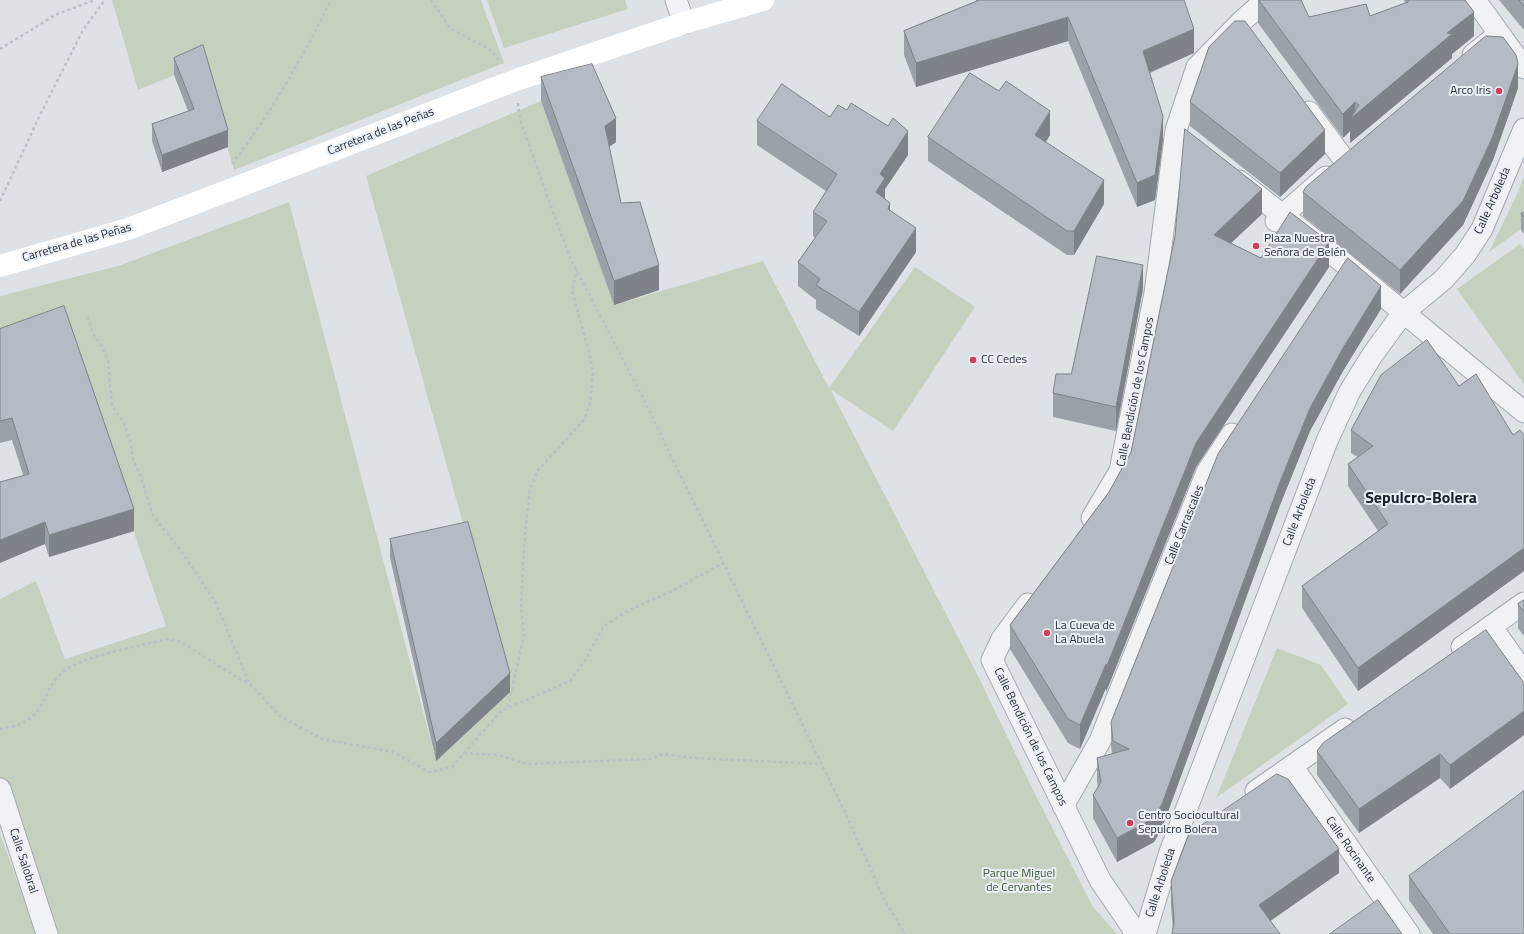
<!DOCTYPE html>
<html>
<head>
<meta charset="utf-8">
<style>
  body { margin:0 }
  canvas { display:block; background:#dde2e7 }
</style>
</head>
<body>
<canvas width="1524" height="934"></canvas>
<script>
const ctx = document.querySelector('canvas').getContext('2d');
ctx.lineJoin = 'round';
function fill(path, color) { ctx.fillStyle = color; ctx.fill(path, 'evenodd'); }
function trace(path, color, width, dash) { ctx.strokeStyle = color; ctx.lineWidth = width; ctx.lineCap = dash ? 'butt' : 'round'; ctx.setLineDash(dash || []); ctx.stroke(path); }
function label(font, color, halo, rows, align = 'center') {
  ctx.font = font + ' "Titillium Web",sans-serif'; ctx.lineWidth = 4; ctx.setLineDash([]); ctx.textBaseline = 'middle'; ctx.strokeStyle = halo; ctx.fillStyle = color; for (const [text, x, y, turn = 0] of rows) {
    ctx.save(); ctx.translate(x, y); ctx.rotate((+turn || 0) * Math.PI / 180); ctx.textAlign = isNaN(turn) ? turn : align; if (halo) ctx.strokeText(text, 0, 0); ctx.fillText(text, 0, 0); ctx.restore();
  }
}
fill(new Path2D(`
  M 112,0 L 481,0 L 504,63 L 234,170 L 203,63 L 138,90 Z
  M 487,0 L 625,0 L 628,9 L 504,48 Z
  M 541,101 L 614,305 L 763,261 L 829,388 L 915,267 L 975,307 L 893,431 L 830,389 L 977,674 L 1033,790 L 1093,907 L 1117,934 L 51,934 L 0,779 L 0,599 L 36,581 L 65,659 L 166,626 L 64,328 L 0,348 L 0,296 L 118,266 L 289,202 L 436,761 L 510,692 L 366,176 Z
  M 1524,176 L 1524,227 L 1489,252 L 1518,192 Z
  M 1520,244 L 1524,249 L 1524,384 L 1457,289 Z
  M 1277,648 L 1321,665 L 1348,704 L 1216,798 Z
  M 0,834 L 37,934 L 0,934 Z`), '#c4d1be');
const street = new Path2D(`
  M 676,0 L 684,23
  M 1475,0 L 1524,68
  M 1473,55 L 1499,34
  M 1309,112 L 1345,161
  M 1239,181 L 1345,264 L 1524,412
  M 1276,221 L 1326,177
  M 1092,518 L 1120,471 L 1155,293 L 1176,130 L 1197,67 L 1242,21 L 1266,0
  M 1028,604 L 1002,639 L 992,660 L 1100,880 L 1132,927 L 1134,934
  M 1491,626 L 1524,673
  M 1462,647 L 1524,603
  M 1292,766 L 1409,934
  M 0,789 L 47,934
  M 1256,791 L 1345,729
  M 1063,806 L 1100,741 L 1207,472 L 1232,434
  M 1145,934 L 1170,852 L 1327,441 L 1350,391 L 1373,354 L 1403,313 L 1444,279 L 1465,255 L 1482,229 L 1524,129`);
trace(street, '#a2a9b1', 23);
trace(new Path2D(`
  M 431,0 L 450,28 L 492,51 L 500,62
  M 0,49 L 57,14 L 95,0
  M 518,103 L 520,120 L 569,256 L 640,392 L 843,808 L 884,899 L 905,934
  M 232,164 C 271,113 303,57 331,0
  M 0,201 L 40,115 L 83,30 L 105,0
  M 88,317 L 92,332 L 101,345 L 108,361 L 112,405 L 124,424 L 130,440 L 133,459 L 141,477 L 153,516 L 179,548 L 216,603 L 249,683 L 281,717 L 322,739 L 393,752 L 430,772 L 452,767 L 501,711 L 570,681 L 586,659 L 603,627 L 629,610 L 672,591 L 723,563
  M 508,707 L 524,635 L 521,605 L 525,533 L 530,489 L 538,470 L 583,421 L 590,404 L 593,373 L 589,352 L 572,291 L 577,270
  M 0,729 C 54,721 35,692 67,669 C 88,655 141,646 167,639 L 179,641 L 243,681 L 249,683
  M 464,753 L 498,755 L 526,764 L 651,759 L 663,754 L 694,758 L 821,764`), '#bbc0c6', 2.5, [3, 3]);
trace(street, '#f0f2f6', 21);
trace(new Path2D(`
  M 0,266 L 128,229 L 516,80 L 684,23 L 763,0`), '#fff', 22);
fill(new Path2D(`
  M 976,0 L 1184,0 L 1194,53 L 1150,73 L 1163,140 L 1155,200 L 1137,207 L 1068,41 L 916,87 L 904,55 L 904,31 L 976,1 Z
  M 1258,0 L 1301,0 L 1309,17 L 1370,16 L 1405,3 L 1404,0 L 1465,0 L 1474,36 L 1452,54 L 1452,58 L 1350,143 L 1350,131 L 1343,138 L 1258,23 Z
  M 1499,0 L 1524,0 L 1524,30 Z
  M 174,58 L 228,147 L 162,172 L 152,141 L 152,124 L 188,111 L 174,75 Z
  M 541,77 L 616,142 L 609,147 L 621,203 L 659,290 L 614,305 L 541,101 Z
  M 1518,88 L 1493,160 L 1463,225 L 1400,294 L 1303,216 L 1303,192 Z
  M 1190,102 L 1325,154 L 1280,197 L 1190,126 Z
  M 830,117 L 908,155 L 885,189 L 885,199 L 890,210 L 916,252 L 859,336 L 816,309 L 816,300 L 798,286 L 798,262 L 815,238 L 813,236 L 813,212 L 826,191 L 757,145 L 757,121 Z
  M 1050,135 L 1046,142 L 1104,204 L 1074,255 L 1067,255 L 928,161 L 928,137 Z
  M 1524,212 L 1524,234 L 1521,230 L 1521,214 Z
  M 1262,214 L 1231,243 L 1261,258 L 1329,267 L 1196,467 L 1106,692 L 1106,688 L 1080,749 L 1068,743 L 1010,649 L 1010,625 L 1109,492 L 1131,452 L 1175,236 Z
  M 1143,289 L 1116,431 L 1053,417 L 1053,393 L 1071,374 Z
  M 1381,309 L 1343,371 L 1310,431 L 1280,505 L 1162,828 L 1154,842 L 1117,862 L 1093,818 L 1093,795 L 1098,788 L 1097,781 L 1097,758 L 1112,754 L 1111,745 L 1111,722 Z
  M 0,329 L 134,531 L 49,557 L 12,440 L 0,443 Z
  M 1459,386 L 1513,435 L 1524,435 L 1524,571 L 1358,691 L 1302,608 L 1302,586 L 1378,531 L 1348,486 L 1348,464 L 1358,457 L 1351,453 L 1351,430 Z
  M 390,539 L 510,692 L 436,761 L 390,558 Z
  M 1524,600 L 1524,636 L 1518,628 L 1518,604 Z
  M 1524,683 L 1524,735 L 1450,789 L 1440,778 L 1359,833 L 1317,775 L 1317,751 Z
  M 1339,873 L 1173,930 L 1171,906 L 1171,881 Z
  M 1409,876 L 1524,934 L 1433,934 L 1409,900 Z`), '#9ba1a9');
fill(new Path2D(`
  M 1474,12 L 1474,36 L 1452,54 L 1452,58 L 1350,143 L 1350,131 L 1343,138 L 1343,114 L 1355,102 L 1355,115 L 1447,33 Z
  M 1068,17 L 1068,41 L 916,87 L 916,63 Z
  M 1194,29 L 1194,53 L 1143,75 L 1143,51 Z
  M 1518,64 L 1518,88 L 1493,160 L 1463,225 L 1400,294 L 1400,270 Z
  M 1050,111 L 1050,135 L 1035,159 L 1035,135 Z
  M 1163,116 L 1163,140 L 1155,200 L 1137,207 L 1137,183 Z
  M 616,118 L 616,142 L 605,150 L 605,126 Z
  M 228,130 L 228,147 L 162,172 L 162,155 Z
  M 1325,130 L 1325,154 L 1280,197 L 1280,173 Z
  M 908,131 L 908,155 L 885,189 L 885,203 L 876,192 L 880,174 Z
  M 1104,180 L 1104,204 L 1074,255 L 1074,231 Z
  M 1262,189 L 1262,214 L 1214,259 L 1214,235 Z
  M 890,203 L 890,227 L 888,209 Z
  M 916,228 L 916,252 L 859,336 L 859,312 Z
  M 1329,242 L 1329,267 L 1196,467 L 1106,692 L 1106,668 L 1196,443 Z
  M 659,265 L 659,290 L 614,305 L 614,281 Z
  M 1143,265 L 1143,289 L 1116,431 L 1116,407 Z
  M 1381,286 L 1381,309 L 1343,371 L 1310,431 L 1280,505 L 1162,828 L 1154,842 L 1117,862 L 1117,838 L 1280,482 L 1310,408 L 1343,348 Z
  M 134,509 L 134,531 L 49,557 L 49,535 Z
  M 45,522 L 45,544 L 0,563 L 0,540 Z
  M 1524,548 L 1524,571 L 1358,691 L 1358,668 Z
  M 1106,664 L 1106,688 L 1080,749 L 1080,725 Z
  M 510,673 L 510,692 L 436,761 L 436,743 Z
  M 1524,711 L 1524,735 L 1450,789 L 1450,765 Z
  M 1440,754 L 1440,778 L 1359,833 L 1359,809 Z
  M 1339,849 L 1339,873 L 1259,929 L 1259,905 Z`), '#7e8389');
const building = new Path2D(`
  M 980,0 L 1184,0 L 1194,29 L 1143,51 L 1163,116 L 1155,175 L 1137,183 L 1068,17 L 916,63 L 904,31 Z
  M 1259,0 L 1301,0 L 1309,17 L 1366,4 L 1370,16 L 1408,2 L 1408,0 L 1465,0 L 1474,12 L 1447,33 L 1452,34 L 1350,119 L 1359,105 L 1355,102 L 1343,114 Z
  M 1519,0 L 1524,0 L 1524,6 Z
  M 1235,21 L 1245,21 L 1325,130 L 1280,173 L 1190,102 L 1209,47 Z
  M 1486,36 L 1503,37 L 1516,55 L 1518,64 L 1493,136 L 1463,201 L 1400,270 L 1303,192 L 1306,187 Z
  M 203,45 L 228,130 L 162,155 L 152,124 L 194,109 L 174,58 Z
  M 592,64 L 616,118 L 605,126 L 621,203 L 640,202 L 659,265 L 614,281 L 541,77 Z
  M 970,73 L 999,91 L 1006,81 L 1050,111 L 1035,135 L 1104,180 L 1074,231 L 1067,231 L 928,137 Z
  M 782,84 L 830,117 L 838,105 L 847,110 L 851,103 L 888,126 L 893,118 L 908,131 L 880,174 L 885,178 L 876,192 L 890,203 L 888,209 L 916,228 L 859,312 L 816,285 L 820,279 L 798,262 L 827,221 L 813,212 L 837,174 L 757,121 Z
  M 1185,129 L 1262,189 L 1214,235 L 1261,258 L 1290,212 L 1329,242 L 1196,443 L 1106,668 L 1106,664 L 1080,725 L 1068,719 L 1010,625 L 1109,492 L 1131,452 L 1175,236 Z
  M 1524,212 L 1524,217 L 1521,214 Z
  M 1097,256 L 1143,265 L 1116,407 L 1053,393 L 1056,374 L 1071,374 Z
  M 1348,258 L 1381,286 L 1343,348 L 1310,408 L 1280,482 L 1162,804 L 1154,818 L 1117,838 L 1093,795 L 1101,782 L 1097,758 L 1129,749 L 1113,741 L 1111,722 L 1218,454 Z
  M 64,306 L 134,509 L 49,535 L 45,522 L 0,540 L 0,482 L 29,474 L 12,418 L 0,421 L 0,329 Z
  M 1427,340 L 1459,386 L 1476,374 L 1513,435 L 1520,430 L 1524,435 L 1524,548 L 1358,668 L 1302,586 L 1388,524 L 1348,464 L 1373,446 L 1351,430 L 1381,375 Z
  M 468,522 L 510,673 L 436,743 L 390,539 Z
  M 1524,600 L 1524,612 L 1518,604 Z
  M 1486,630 L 1524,683 L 1524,711 L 1450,765 L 1440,754 L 1359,809 L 1317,751 L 1323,743 Z
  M 1277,774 L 1288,779 L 1339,849 L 1259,905 L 1280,934 L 1172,934 L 1174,922 L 1171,881 L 1189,834 Z
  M 1524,791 L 1524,934 L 1450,934 L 1409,876 Z
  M 1378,900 L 1402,934 L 1330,934 Z`);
fill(building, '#b4bbc4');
trace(building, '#7e8389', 1);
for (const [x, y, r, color] of [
  [1499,91,4,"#d03e5d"],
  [1256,246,4,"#d03e5d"],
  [973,360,4,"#d03e5d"],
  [1047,633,4,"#d03e5d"],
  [1130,823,4,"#d03e5d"]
]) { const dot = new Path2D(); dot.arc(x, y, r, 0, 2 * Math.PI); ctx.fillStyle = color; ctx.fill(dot); trace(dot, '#ecf0f5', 1.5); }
label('12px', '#26303e', '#ecf0f5', [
  ["Arco Iris",1491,91,"right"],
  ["Plaza Nuestra",1264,239],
  ["Señora de Belén",1264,253],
  ["CC Cedes",981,360],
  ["La Cueva de",1055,626],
  ["La Abuela",1055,640],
  ["Centro Sociocultural",1138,816],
  ["Sepulcro Bolera",1138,830]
], 'left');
label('12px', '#26303e', '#ecf0f5', [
  ["Carretera de las Peñas",381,132,-21],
  ["Calle Arboleda",1493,201,-66],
  ["Carretera de las Peñas",77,243,-16],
  ["Calle Bendición de los Campos",1136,392,-79],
  ["Calle Arboleda",1300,512,-69],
  ["Calle Carrascales",1185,525,-68],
  ["Calle Bendición de los Campos",1030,737,64],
  ["Calle Rocinante",1350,850,55],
  ["Calle Salobral",23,861,72],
  ["Calle Arboleda",1161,883,-72]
]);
label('12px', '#3d5a33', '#ecf0f5', [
  ["Parque Miguel",1019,874],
  ["de Cervantes",1019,888]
]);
label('bold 16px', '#19212f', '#ecf0f5', [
  ["Sepulcro-Bolera",1421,499]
]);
</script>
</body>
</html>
